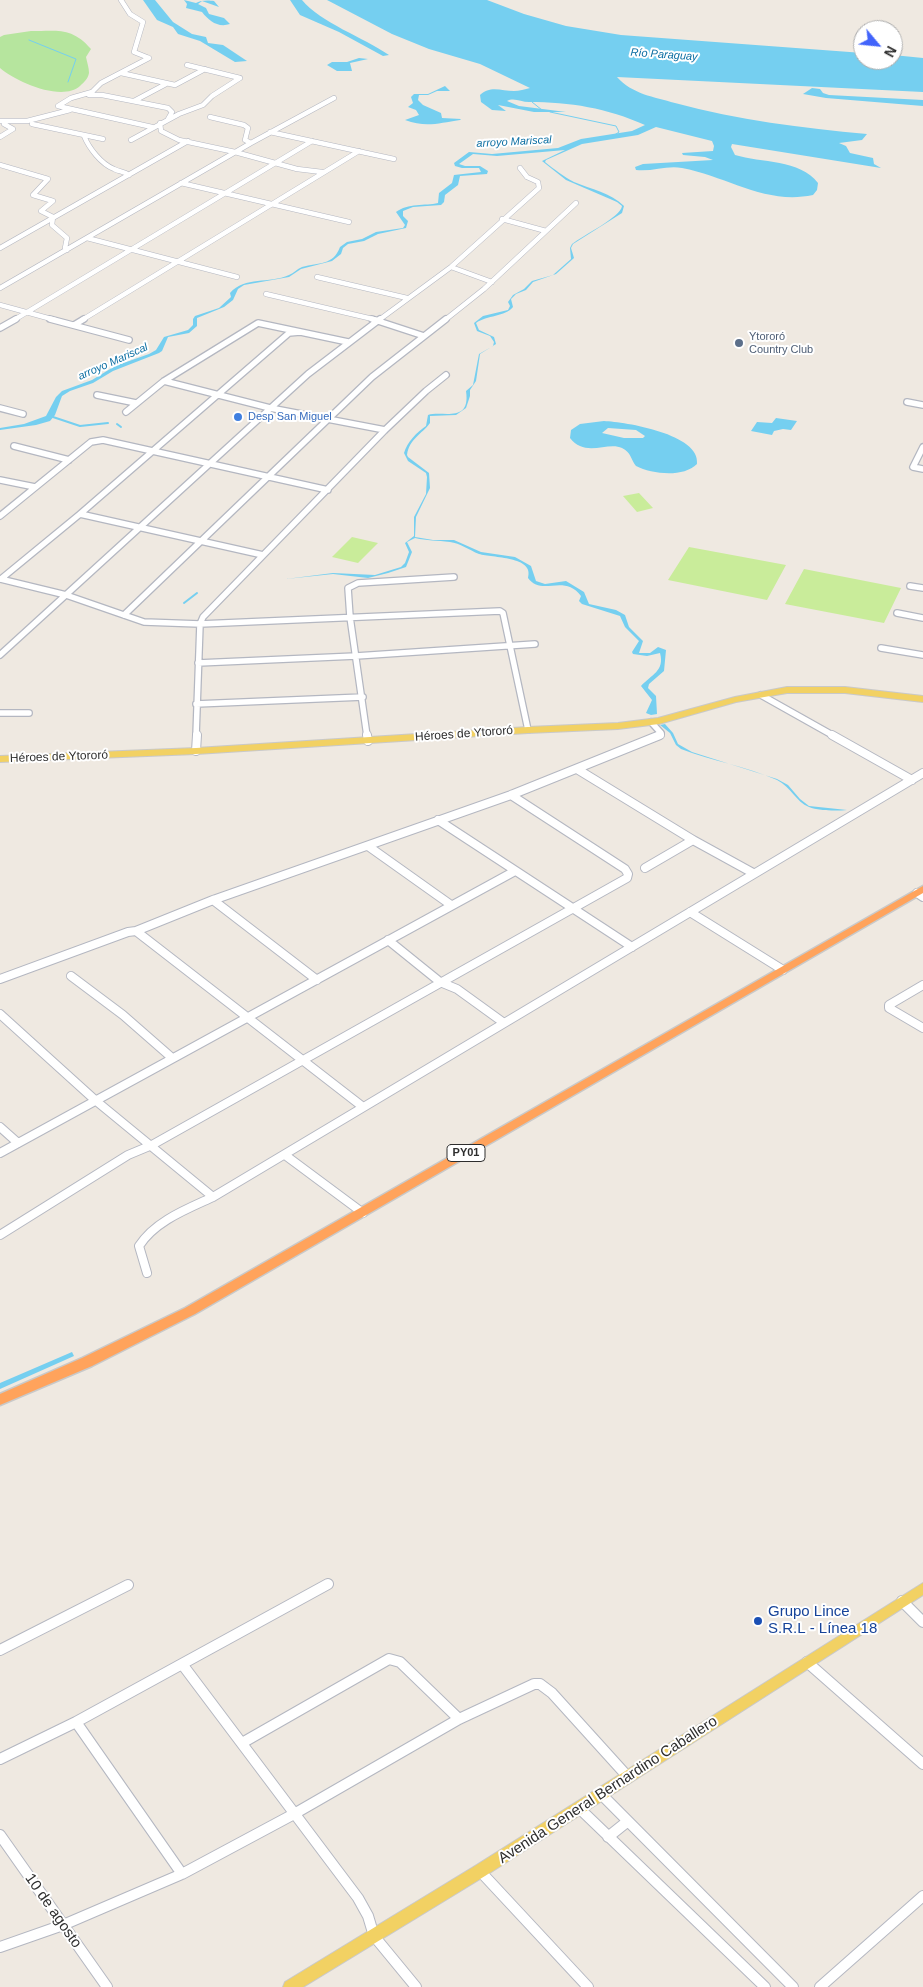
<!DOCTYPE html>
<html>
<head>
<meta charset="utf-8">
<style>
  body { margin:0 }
  #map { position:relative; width:923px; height:1987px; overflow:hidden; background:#efe9e1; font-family:Arial,sans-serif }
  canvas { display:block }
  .north { position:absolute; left:853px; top:20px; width:50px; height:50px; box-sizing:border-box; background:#fff; border:1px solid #ababab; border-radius:50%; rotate:118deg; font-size:14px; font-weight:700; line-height:20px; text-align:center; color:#2e2e2e }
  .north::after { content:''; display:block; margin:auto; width:18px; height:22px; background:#4264fb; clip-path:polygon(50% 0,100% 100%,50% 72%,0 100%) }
</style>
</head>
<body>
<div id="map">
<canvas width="923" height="1987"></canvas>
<div class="north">N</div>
</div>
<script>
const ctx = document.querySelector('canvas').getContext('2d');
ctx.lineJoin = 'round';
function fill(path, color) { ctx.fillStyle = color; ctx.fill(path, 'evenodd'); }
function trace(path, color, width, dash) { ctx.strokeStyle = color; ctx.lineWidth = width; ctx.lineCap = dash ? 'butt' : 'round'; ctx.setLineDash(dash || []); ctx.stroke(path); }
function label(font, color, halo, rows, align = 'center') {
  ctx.font = font + ' Arial,sans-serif'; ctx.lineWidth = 4; ctx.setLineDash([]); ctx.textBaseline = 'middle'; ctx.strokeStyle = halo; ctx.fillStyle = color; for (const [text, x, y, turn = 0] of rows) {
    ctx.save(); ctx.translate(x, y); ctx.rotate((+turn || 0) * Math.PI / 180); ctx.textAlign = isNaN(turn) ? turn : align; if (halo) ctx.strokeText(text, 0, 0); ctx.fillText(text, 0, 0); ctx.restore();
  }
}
fill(new Path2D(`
  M 31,31 C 58,31 72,27 91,49 L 86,57 C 87,62 89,68 89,73 C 88,79 84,82 80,86 C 62,102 16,82 0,68 L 0,37 L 4,35 Z`), '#b6e59e');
fill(new Path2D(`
  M 639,493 L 653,508 L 637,512 L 623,496 Z
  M 352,537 L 378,543 L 358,563 L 332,557 Z
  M 689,547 L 786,565 L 767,600 L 668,580 Z
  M 804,569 L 901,588 L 884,623 L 785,604 Z`), '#c9ec9a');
fill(new Path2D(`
  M 143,0 L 155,0 L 173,22 L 192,34 L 206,37 L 208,43 L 223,45 L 247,61 L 235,62 L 200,41 L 178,34 L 173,27 L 157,20 Z
  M 184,0 L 196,3 C 200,0 209,0 214,1 L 219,7 L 202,1 L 198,4 L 206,8 L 209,14 L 224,18 L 230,24 C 218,28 209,21 202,12 L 186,8 L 187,4 Z
  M 290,0 L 302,0 C 321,23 363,37 389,55 L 383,56 L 339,32 L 300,15 Z
  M 327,0 L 487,0 L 524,14 L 566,26 L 621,35 L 863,53 L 863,60 L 893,60 L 893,55 L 923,58 L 923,92 L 617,77 C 632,94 654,97 675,103 C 738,120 802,128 867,134 L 862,140 L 839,143 L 846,146 L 850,153 L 873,158 L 874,164 L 881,168 L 732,144 L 731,147 L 735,155 C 761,163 800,159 818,183 L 817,190 L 813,195 C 765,205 729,177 682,168 C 667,165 652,172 636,170 L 635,167 L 643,164 L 713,160 L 705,157 L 683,155 L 682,153 L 713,151 L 714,146 L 712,141 L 656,127 L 638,135 L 582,144 L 546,160 L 545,162 C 554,169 564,177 574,182 C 591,189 611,193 624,206 L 622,213 L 573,244 L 571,248 L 574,258 L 556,274 L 533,282 L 526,290 L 516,294 L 511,299 L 513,307 C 505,317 487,315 476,323 L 479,330 L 494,337 L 496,344 L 480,354 L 476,381 L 470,390 L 470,396 L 466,408 L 456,415 L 430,416 L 430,423 C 422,434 409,439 407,455 L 408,457 L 429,473 L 430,488 L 416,517 L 415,537 L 433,540 L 454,540 L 481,552 L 515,557 L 531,566 L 536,581 L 545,584 L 566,581 L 584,592 L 589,604 L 616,610 L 625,615 L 629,627 L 643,641 L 639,653 L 650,653 L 658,647 L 666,650 L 664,671 L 649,684 L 648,688 L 656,696 L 657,714 L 651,715 L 646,713 L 652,700 L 641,686 C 651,675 665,671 660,653 L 647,656 L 633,654 L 632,652 L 639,641 L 625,627 L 620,616 L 582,604 L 579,601 L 581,596 C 564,573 542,597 528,578 C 535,556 492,558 479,554 C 469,550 460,543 450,542 C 437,540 427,541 415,538 L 407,542 L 412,552 L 406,567 L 388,573 L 368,578 L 333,574 L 286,579 L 333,573 L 375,575 L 401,567 L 405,563 L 409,552 L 405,543 L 414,536 L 414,517 L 426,494 L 427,477 L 426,473 L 408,461 L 404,453 C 407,442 417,432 426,426 L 428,415 C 442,410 471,424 466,391 L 473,385 L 479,354 L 493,346 L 494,342 L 490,336 L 477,331 L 474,323 L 483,316 L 508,310 L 510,306 L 508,302 L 513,295 L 524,289 L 532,281 L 553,275 L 571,259 L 570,248 L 572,244 C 582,236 621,217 622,206 L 617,202 L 566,180 L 542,161 L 565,150 L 497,156 L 473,154 L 459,164 L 465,166 L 480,166 L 488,171 L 487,174 L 460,176 L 458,185 L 445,195 L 444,202 L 441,205 L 413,207 L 403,211 L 403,216 L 408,221 L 406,228 L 378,234 L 364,241 L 348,244 L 343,248 L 341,254 L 332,261 L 301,269 L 289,277 L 244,285 L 238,289 L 233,300 L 224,307 L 197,318 L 197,326 L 189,333 L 168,337 L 162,351 L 159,353 L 113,371 L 93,383 L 70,391 L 62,396 L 55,415 L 50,421 L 36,425 L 0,430 L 0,428 L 24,424 L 46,416 L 56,397 L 62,391 L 92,380 L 115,366 L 149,354 L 156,350 L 164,337 L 188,330 L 193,325 L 193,319 L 195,316 L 219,308 L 231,297 L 230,293 C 245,276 269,284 289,275 C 294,273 297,269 302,267 C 319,262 333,266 340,247 L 347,242 L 362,239 L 376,232 L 403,228 L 405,225 L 396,212 C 408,203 425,206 438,203 L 439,193 L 452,183 L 454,175 L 481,172 L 479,168 L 462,168 L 455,166 L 454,163 L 469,152 L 492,154 L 558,148 L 581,139 L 632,131 L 645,125 C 607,108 570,102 529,102 C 521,102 514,97 507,101 L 519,106 L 566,112 L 534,112 L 498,105 L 506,111 L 492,110 L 481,102 L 480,95 C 490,85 502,91 514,91 C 519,91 525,89 530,88 L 480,64 L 429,49 L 392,34 Z
  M 359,58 L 368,59 L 350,63 L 352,71 L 337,71 L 327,65 L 332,62 L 347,62 Z
  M 445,86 L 450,91 L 437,91 L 428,95 L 419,95 L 418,100 L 423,105 L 441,113 L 442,118 L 461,119 L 460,120 C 439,123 426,128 405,120 L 419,115 L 416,110 L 408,107 L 413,103 L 411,97 L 414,94 L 428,94 Z
  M 812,88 L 820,89 L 823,93 L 829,95 L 923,100 L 923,106 L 826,98 L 803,94 Z
  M 776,418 L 797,421 L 791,430 L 783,429 L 774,431 L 772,435 L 751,431 L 757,422 L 772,423 Z
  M 604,421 C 625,422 701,434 697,464 C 683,478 652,474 636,466 C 631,460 631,452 622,448 C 608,441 585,458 570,438 L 571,430 L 580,424 ZM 608,428 L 636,430 L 645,436 L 643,438 L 624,438 L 602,433 Z
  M 665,724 L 673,733 L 678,744 L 692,752 L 777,779 L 788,785 L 800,799 L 809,806 L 847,810 C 837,811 819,811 809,807 C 796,802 791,787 777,780 C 746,766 712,761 681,749 L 676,745 L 670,733 L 660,725 Z
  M 72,1352 L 74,1356 L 0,1389 L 0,1383 Z`), '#75cff0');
trace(new Path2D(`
  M 29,40 L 76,59 L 68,82
  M 534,99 L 532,102 L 542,110
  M 550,112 L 616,126 L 619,132 L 613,136`), '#75cff0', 1);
trace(new Path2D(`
  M 53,417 L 80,426 L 108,423
  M 117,424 L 121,427
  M 184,603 L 197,593`), '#75cff0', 2);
const minorFar3 = new Path2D(`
  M 121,0 L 130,14 L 143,22 L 134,52 L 149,58
  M 149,58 L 101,83 L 92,92 L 71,98 L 58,106 L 152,127
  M 187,65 L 240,78
  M 121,73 L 175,85 L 205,69
  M 89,95 L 102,95 L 168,108 L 172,112 L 168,119
  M 134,101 L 166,84
  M 210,117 L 244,125 L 248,128 L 245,140 L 251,143
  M 0,121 L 27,121 L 70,110
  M 160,123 L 161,131 L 179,140 L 235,152 L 297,169 L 322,172
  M 32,124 L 103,139
  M 270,132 L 394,159
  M 84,136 C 89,148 101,164 114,169 C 119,172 124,171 129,175
  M 0,137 L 13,129 L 4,124
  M 131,140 L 179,114 L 203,105 L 212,96 L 240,78
  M 0,165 L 48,179 L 33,195 L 53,201 L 41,211 L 53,217
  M 181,183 L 349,222
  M 53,217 L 52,225 L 67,238 L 65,248 L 67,250
  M 502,219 L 546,231
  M 87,238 L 237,277
  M 0,248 L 188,141
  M 451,267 L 492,282
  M 317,277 L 407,298
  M 0,288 L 251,143 L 334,98
  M 266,294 L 377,320
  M 0,305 L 55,320
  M 14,320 L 312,141
  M 82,320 L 359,151
  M 379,320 L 451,267 L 539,188 L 538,182 L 527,177 L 520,168
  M 445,320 L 484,289 L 576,203`);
const minorFar2 = new Path2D(`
  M 50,319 L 129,340
  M 372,319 L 424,336
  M 74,325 L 84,319
  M 0,328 L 16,319
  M 164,381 L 270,408 L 385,430
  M 97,395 L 136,403
  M 907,402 L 923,405
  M 0,408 L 23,414
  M 126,412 L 164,381 L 258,323 L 348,342
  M 14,446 L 69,460
  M 923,447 L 913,467 L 923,469
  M 0,480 L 35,487
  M 0,516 L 91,442 L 103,440 L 328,490
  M 263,555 L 80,514 L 289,333 L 300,332
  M 0,579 L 66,595 L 144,622 L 200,624 L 500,611 L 503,613 L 528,730
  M 1,579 L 80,514
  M 910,586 L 923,588
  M 897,613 L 923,618
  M 124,615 L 372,377 L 446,319
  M 881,648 L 923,655
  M 0,655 L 308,374 L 380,319
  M 198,663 L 356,656 L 535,644
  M 761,695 L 834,736
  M 196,704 L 363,697
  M 0,713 L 29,713
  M 651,722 L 661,733 L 659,736
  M 196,736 L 200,624 L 203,617 L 385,430 L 426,391 L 446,375
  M 367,736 L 350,617 L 348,588 L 358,583 L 454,577`);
const minorFar1 = new Path2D(`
  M 367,735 L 368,741
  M 832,735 L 912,780
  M 196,751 L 197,735
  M 577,769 L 693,840 L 753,873
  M 438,820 L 632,947
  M 368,846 L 451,905
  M 645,868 L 693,840
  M 917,893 L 923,897
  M 213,900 L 317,980
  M 690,912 L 783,970
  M 136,931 L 363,1107
  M 388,940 L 440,982 L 457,989 L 504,1023
  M 71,976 L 123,1015 L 171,1057
  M 0,979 L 128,932 L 136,931 L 213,900 L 511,795 L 660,735
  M 923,985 L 889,1005 L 889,1008 L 923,1028
  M 0,1014 L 95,1100 L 213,1197
  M 0,1127 L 18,1143
  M 0,1153 L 515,871
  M 285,1155 L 363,1213
  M 0,1235 L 128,1155 L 152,1145 L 627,878 L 628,874 L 625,869 L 511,795
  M 147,1273 L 139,1246 C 155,1221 187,1209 213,1197 L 923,773`);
const minor = new Path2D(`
  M 902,1601 L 923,1622
  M 0,1650 L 128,1585
  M 807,1662 L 923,1764
  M 182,1664 L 358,1898 L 368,1916 L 374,1936 L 416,1987
  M 76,1722 L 182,1874
  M 242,1743 L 389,1659 L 400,1662 L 459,1719
  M 0,1759 L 76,1722 L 328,1584
  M 601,1794 L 793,1987
  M 579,1808 L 765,1987
  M 0,1835 L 107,1987
  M 608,1837 L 628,1821
  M 480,1871 L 588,1987
  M 0,1947 L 63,1925 L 182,1874 L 294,1814 L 459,1719 L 534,1684 L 540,1684 L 552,1693 L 628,1777
  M 820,1987 L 923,1896`);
const major = new Path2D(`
  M 787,687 L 845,687 L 923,696 L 923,702 L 845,693 L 787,693 L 736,702 L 659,724 L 618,729 L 528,733 L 196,754 L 0,762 L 0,756 L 196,748 L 528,727 L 618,723 L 658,718 L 735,697 Z
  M 923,1583 L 923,1595 L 485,1876 L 303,1987 L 283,1987 L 285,1982 L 475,1866 Z`);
const highway = new Path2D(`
  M 923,886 L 923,893 L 195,1314 L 92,1366 L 0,1405 L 0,1394 L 82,1358 L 185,1308 Z`);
trace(minorFar3, '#b4b7c1', 5.5);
trace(minorFar2, '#b4b7c1', 8);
trace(minorFar1, '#b4b7c1', 10);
trace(minor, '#b4b7c1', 12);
trace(major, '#c9c9c9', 2);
trace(highway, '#c9c9c9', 3);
trace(minorFar3, '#fff', 4.5);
trace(minorFar2, '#fff', 5.5);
trace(minorFar1, '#fff', 8);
trace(minor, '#fff', 10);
fill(major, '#f2d163');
fill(highway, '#ffa35c');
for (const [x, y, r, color] of [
  [739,343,5,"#5c6f8a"],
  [238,417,5,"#3f7fe0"],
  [758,1621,5,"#1a4fb4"]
]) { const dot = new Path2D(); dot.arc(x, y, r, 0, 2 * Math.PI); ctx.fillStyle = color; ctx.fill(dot); trace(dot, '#fff', 2); }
label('italic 11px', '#0d6fa3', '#fff', [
  ["Río Paraguay",664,55,4],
  ["arroyo Mariscal",514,142,-3],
  ["arroyo Mariscal",113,362,-24]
]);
label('11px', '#4e5e75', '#fff', [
  ["Ytororó",749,337],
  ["Country Club",749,350]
], 'left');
label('11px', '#366cbe', '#fff', [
  ["Desp San Miguel",248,417]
], 'left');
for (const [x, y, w] of [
  [466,1153,38]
]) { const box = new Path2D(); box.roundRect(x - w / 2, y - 8.5, w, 17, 4); ctx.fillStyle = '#fff'; ctx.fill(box); trace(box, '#2e2e2e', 1); }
label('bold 11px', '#2e2e2e', null, [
  ["PY01",466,1153]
]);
label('12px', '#2e2e2e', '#fff', [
  ["Héroes de Ytororó",464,734,-4],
  ["Héroes de Ytororó",59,757,-2]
]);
label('15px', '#164399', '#fff', [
  ["Grupo Lince",768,1612],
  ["S.R.L - Línea 18",768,1629]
], 'left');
label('15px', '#2e2e2e', '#fff', [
  ["Avenida General Bernardino Caballero",608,1790,-33],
  ["10 de agosto",53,1911,55]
]);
</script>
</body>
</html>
